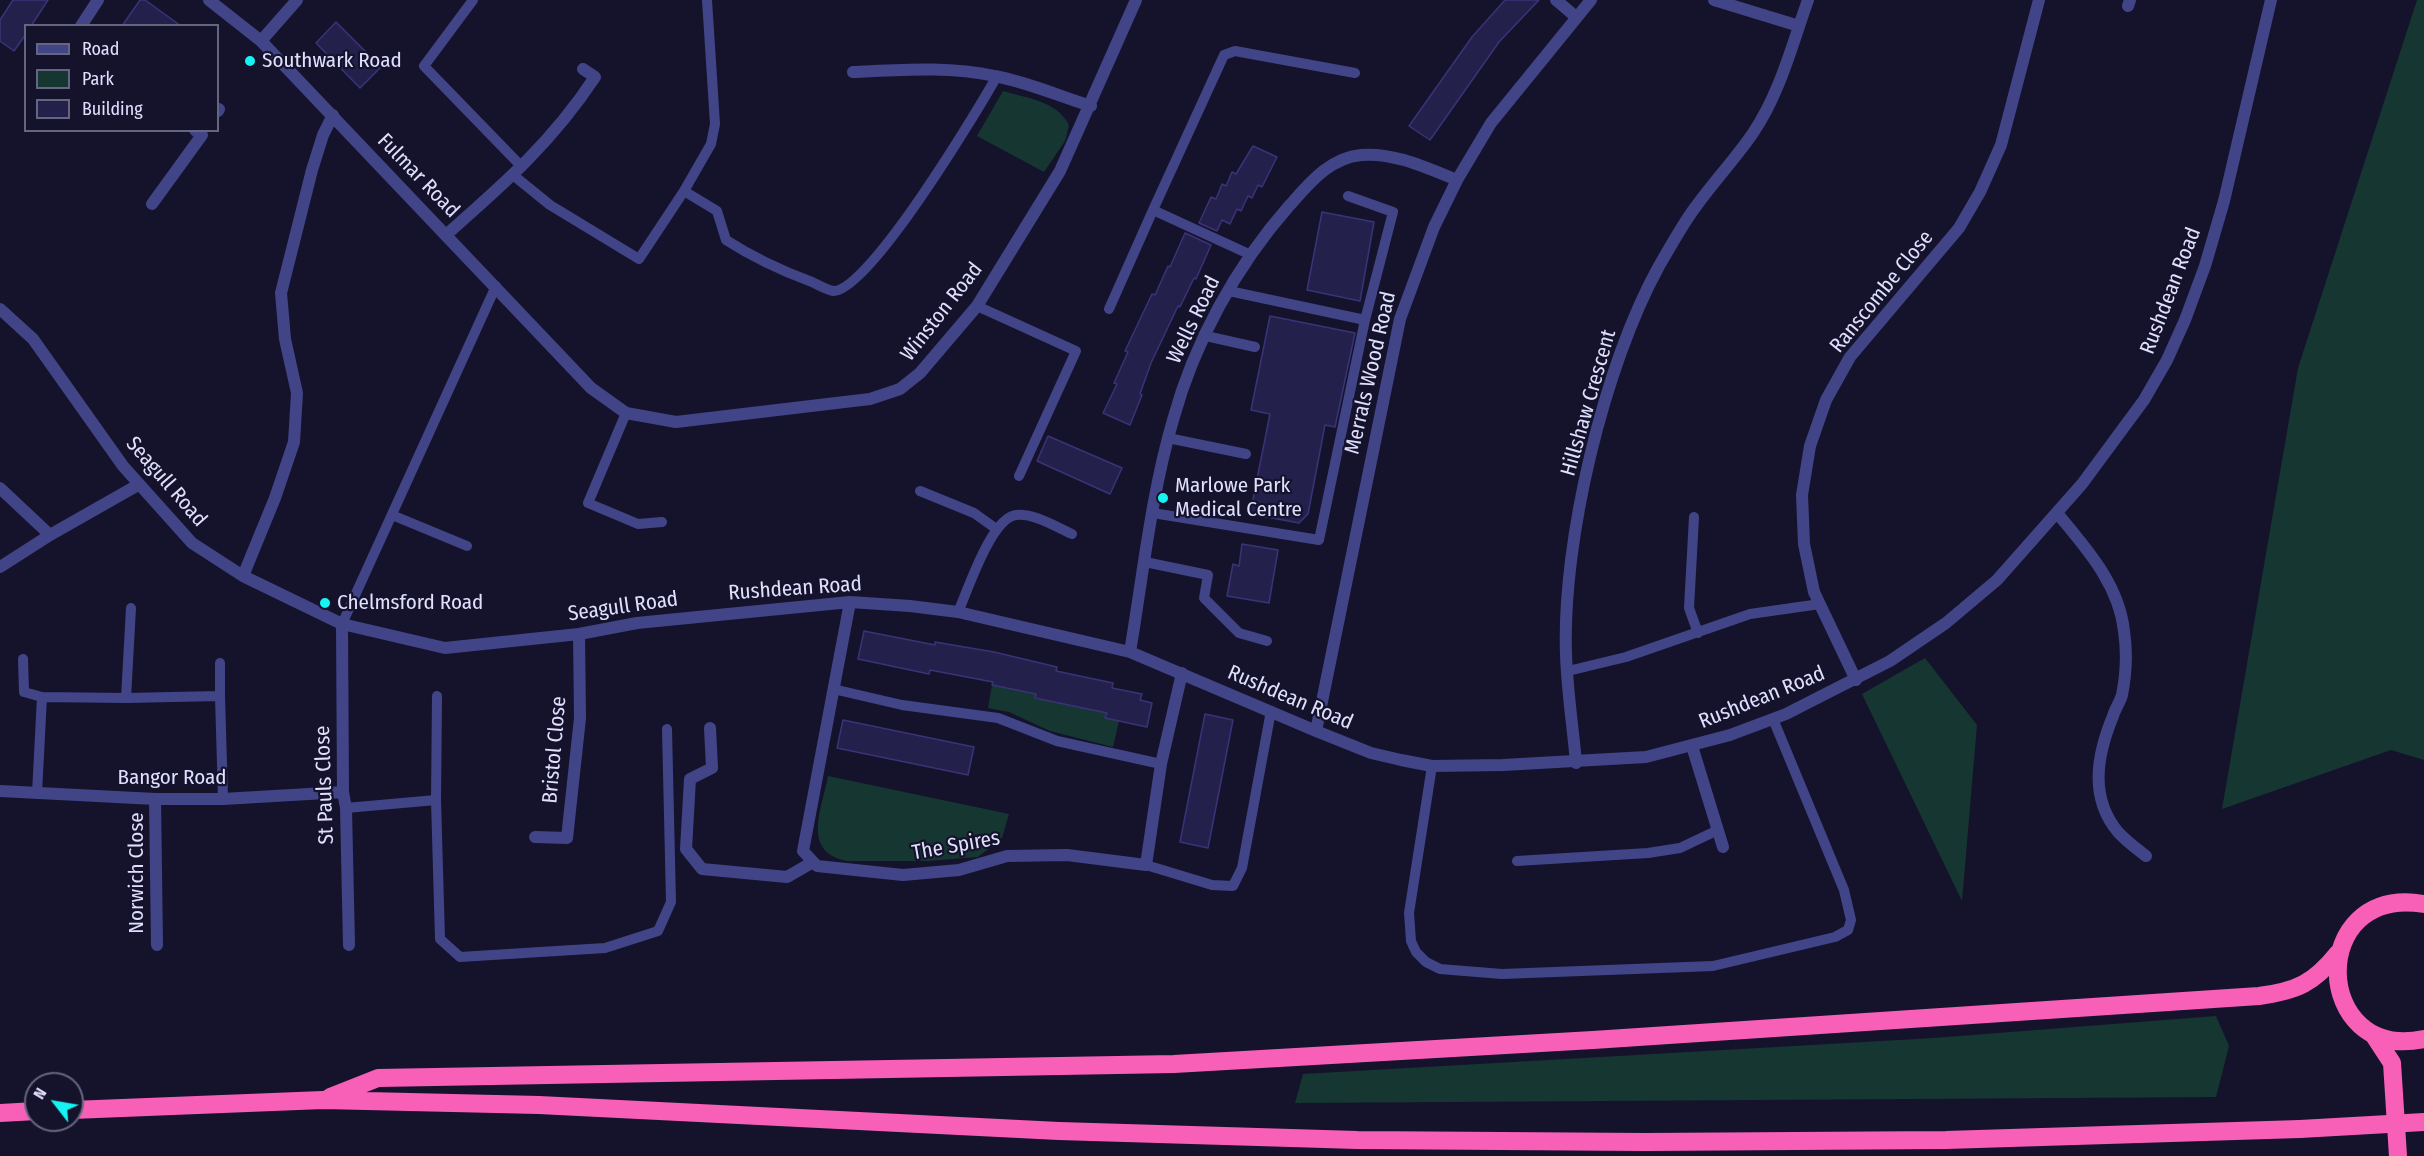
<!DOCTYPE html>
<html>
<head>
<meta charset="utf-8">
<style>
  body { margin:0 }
  #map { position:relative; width:2424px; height:1156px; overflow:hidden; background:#15132c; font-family:"Fira Sans Condensed",sans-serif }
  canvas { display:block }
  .legend { position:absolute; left:24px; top:24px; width:195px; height:108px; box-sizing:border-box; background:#15132c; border:2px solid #666580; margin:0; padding:8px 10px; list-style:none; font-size:18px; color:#e0dffe }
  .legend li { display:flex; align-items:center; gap:12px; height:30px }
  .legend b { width:30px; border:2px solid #666580 }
  .north { position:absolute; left:24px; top:1072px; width:60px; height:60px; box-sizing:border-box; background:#15132c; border:2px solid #666580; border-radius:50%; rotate:301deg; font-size:16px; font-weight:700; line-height:24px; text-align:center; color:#e0dffe }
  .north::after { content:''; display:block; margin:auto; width:21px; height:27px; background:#15f4f3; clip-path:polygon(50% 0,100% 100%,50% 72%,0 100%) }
</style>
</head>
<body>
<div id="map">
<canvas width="2424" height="1156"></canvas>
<ul class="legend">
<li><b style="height:8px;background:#414588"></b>Road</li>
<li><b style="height:16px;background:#163631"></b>Park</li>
<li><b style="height:16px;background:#24204c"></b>Building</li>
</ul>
<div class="north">N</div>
</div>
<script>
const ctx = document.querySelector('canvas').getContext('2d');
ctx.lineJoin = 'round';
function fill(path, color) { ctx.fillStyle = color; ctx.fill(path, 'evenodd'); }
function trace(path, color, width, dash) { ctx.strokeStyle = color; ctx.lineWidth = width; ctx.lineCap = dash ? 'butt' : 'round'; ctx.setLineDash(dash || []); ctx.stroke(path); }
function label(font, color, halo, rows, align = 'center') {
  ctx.font = font + ' "Fira Sans Condensed",sans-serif'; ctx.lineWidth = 4.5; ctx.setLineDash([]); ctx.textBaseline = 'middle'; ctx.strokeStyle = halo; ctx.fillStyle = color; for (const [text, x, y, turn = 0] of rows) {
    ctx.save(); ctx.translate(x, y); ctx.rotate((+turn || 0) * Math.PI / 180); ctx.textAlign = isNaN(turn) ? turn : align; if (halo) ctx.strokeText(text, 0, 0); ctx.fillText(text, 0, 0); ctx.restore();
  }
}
fill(new Path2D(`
  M 2417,0 L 2424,0 L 2424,760 L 2391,750 L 2222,809 L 2298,368 Z
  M 1003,91 C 1027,98 1057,101 1069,125 L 1065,141 L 1044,172 L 977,136 Z
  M 1925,658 L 1977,725 L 1962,901 L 1862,694 Z
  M 992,685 L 1036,694 L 1035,699 L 1043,700 L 1045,695 L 1050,701 L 1107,713 L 1106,718 L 1119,721 L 1113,747 L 1050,731 L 1009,712 L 988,708 Z
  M 828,776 L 1009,814 L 1002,838 L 978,857 L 928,861 L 847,861 C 801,852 822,809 828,776 Z
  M 2216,1016 L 2229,1046 L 2216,1097 L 1295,1103 L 1303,1074 L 1934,1038 Z`), '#163631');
const building = new Path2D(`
  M 13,0 L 48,0 L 31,26 L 26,26 L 26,34 L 14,51 L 0,41 L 0,20 Z
  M 140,0 L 145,0 L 181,26 L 122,26 Z
  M 1505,0 L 1539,0 L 1499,42 L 1430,140 L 1409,126 L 1472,37 Z
  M 336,22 L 381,67 L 360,88 L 316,43 Z
  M 1253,146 L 1277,157 L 1262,187 L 1258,185 L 1252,198 L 1248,196 L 1241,211 L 1237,209 L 1230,224 L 1222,220 L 1217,231 L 1199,223 L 1211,197 L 1216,199 L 1222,184 L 1226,186 L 1232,172 L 1236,174 Z
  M 1322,212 L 1374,222 L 1360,301 L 1307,290 Z
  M 1185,233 L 1211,245 L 1196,279 L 1194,278 L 1180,307 L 1178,306 L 1151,363 L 1140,394 L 1142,395 L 1130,425 L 1103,413 L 1117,384 L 1114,383 L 1128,352 L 1125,351 L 1152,294 L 1155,295 L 1168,266 L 1170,267 Z
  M 1270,316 L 1355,333 L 1335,427 L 1325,425 L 1308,514 L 1299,523 L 1250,514 L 1270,414 L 1251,410 Z
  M 1048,436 L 1122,468 L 1110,494 L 1037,461 Z
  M 1242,544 L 1278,550 L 1269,603 L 1227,596 L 1233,564 L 1239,566 Z
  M 864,631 L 935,645 L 935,642 L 994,652 L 1057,667 L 1056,671 L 1113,683 L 1112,688 L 1142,694 L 1140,700 L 1152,703 L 1147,727 L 1105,718 L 1107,713 L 1035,698 L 1036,694 L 992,685 L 993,682 L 930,670 L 929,674 L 858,659 Z
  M 1205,714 L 1233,720 L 1208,848 L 1180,842 Z
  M 843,720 L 974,747 L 968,775 L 837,748 Z`);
fill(building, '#24204c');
trace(building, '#3a3377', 1.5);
trace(new Path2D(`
  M 473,0 L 424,66 L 522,167
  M 513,175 L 550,205 L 639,259 L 684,191 L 717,211 L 726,240 C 754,258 782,271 812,282 C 818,285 827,290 833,291 C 868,293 978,110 997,76
  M 684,191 L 711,144 L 715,124 L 707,0
  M 1348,196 L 1393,212 L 1365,320
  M 1153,210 L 1224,55 L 1235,51 L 1355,73
  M 977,306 L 1076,351 L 1019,476
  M 1109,309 L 1153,210 L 1251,255
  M 1206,336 L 1255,347
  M 626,413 L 588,503 L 638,524 L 662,522
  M 1168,438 L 1246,454
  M 920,491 L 974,513 L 995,528
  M 1153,513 L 1319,540 L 1365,320 L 1229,291
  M 392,515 L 467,546
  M 1694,517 L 1689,608 L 1698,633
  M 1145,562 L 1208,575 L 1204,598 L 1239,633 L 1267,641
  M 958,612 C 968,590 991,518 1016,515 C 1034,513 1056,527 1072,534
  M 342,624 L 496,286
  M 23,659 L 24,692 L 42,697
  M 1568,671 L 1626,657 L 1750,614 L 1820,604
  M 833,689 L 902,705 L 998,718 L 1057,741 L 1161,764
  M 220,696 L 220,663
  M 437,696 L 436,800 L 440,939 L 460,957 L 605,948 L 658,931 L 671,902 L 667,729
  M 126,698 L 131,608
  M 1432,766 L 1409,913 L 1411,941 L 1416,952 L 1426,962 L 1440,969 L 1502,974 L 1713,966 L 1835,937 L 1848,930 L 1851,920 L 1844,890 L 1773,719
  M 37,793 L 42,697 L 126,698 L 220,696 L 223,799
  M 346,808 L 436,800
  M 1517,861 L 1648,853 L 1680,848 L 1718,830
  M 1146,865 L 1212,885 L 1233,886 L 1242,868 L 1271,711`), '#414588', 10);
trace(new Path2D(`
  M 209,0 L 261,41 L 591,388 L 626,413 L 676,422 L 870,399 L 900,389 L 920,373 L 977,306 L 1060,171 L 1136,0
  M 1556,0 L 1576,17
  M 1714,0 L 1799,26
  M 2128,6 L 2130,0
  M 81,26 L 98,0
  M 261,41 L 297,0
  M 853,72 C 900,70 948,66 995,76 C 1027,82 1059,96 1091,106
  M 218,111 L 219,109
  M 152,204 L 202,135 L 195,130
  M 447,234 C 505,183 552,142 595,77 L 583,69
  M 0,309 L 33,339 L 123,466 L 192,543 L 243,576 L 342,624 L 445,648 L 579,634 L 637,623 L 850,602 L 910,606 L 958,612 L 1130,652 L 1316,731 L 1371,753 L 1401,760 L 1432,766 L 1503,765 L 1646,757 L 1730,735 L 1786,714 L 1890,661 L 1946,623 L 1997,580 L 2082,484 L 2144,400 L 2167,360 L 2185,320 L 2205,266 L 2224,201 L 2271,0
  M 0,488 L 50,535
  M 2057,513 C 2086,548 2119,584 2124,631 C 2127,651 2126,675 2122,695 C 2120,702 2115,709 2113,716 C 2097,755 2089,797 2118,832 C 2126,841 2137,849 2146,856
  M 0,567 L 50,535 L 138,485
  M 243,576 L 275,498 L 294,442 L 297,393 L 285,339 L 281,293 L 312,170 L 323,135 L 333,115
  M 850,602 L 803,851 L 817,866 L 903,875 L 959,870 L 1007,856 L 1067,855 L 1146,865 L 1161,764 L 1182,673
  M 342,624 L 343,792 L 346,808 L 349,945
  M 1130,652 C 1143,575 1151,495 1173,420 C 1194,343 1236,266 1289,206 C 1309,184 1329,158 1361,155 C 1394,152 1427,168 1457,180
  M 1856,680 L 1814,592 L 1804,544 L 1802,495 L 1810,446 L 1826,400 L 1850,357 L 1959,228 L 1980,192 L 2001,145 L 2039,0
  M 710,728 L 712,768 L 690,779 L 686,849 L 702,869 L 787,877 L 813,862
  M 1316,731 L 1400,319 L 1434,227 L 1457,180 L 1491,123 L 1591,0
  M 1692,746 L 1723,847
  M 1576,763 C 1573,727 1567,690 1566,654 C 1562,541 1604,366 1659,266 C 1671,246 1683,223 1697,205 C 1715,180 1736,158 1753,133 C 1780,93 1792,45 1808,0
  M 0,791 L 155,799 L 223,799 L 343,792
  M 155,799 L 157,945
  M 535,837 L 567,838 L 580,718 L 579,634`), '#414588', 12);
trace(new Path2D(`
  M 2424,904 C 2306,884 2312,1063 2424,1039
  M 2373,1034 L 2392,1063 L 2398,1156
  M 330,1097 L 378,1078 L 1174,1064 L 1593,1040 L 2259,996 C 2297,991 2314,983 2338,953
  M 72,1110 L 323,1100 L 539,1105 L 1059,1131 L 1357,1140 L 1645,1142 L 1946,1140 L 2300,1129
  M 0,1113 L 36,1111`), '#f860b8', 18);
trace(new Path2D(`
  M 2300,1129 L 2424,1122`), '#f860b8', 18);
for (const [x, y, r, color] of [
  [250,61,6,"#15f4f3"],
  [1163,498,6,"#15f4f3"],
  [325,603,6,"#15f4f3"]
]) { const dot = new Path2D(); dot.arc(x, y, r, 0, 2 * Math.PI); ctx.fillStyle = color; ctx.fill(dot); trace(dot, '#15132c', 2); }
label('21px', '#e0dffe', '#15132c', [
  ["Southwark Road",262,61],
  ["Marlowe Park",1175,486],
  ["Medical Centre",1175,510],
  ["Chelmsford Road",337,603]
], 'left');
label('21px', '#e0dffe', '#15132c', [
  ["Fulmar Road",418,176,46],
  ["Rushdean Road",2171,291,-69],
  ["Ranscombe Close",1882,292,-51],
  ["Winston Road",942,312,-52],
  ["Wells Road",1194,320,-64],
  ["Merrals Wood Road",1371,373,-77],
  ["Hillshaw Crescent",1589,403,-74],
  ["Seagull Road",166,482,49],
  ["Rushdean Road",795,589,-4],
  ["Seagull Road",623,607,-8],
  ["Rushdean Road",1290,698,23],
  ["Rushdean Road",1762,698,-22],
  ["Bristol Close",555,750,-85],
  ["Bangor Road",172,778],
  ["St Pauls Close",325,785,-92],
  ["The Spires",956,846,-10],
  ["Norwich Close",137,873,-90]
]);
</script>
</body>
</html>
